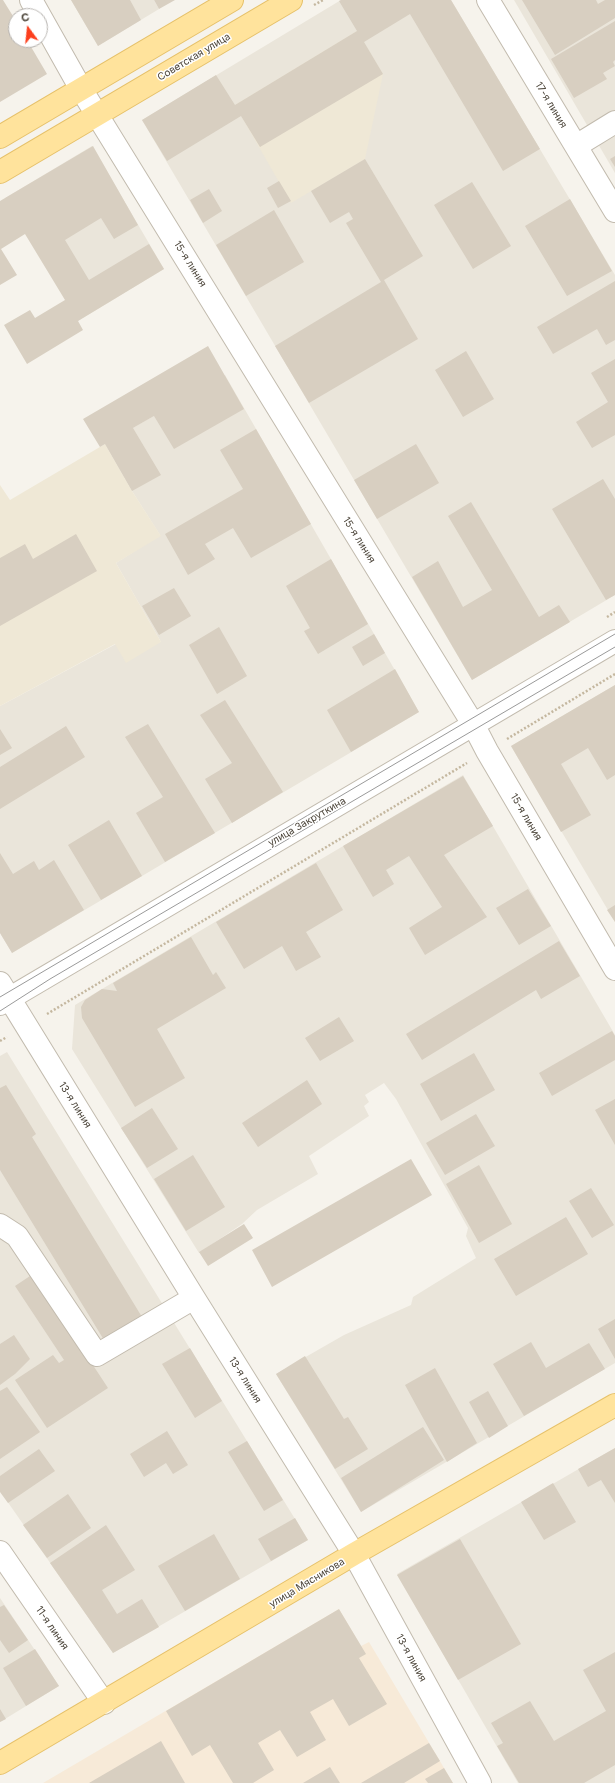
<!DOCTYPE html>
<html>
<head>
<meta charset="utf-8">
<style>
  body { margin:0 }
  #map { position:relative; width:615px; height:1783px; overflow:hidden; background:#f6f3ec; font-family:Inter,sans-serif }
  canvas { display:block }
  .north { position:absolute; left:8px; top:8px; width:40px; height:40px; box-sizing:border-box; background:#fff; border:1px solid #b7b4b0; border-radius:50%; rotate:345deg; font-size:11px; font-weight:700; line-height:16px; text-align:center; color:#4b4439 }
  .north::after { content:''; display:block; margin:auto; width:14px; height:18px; background:#fc3f1d; clip-path:polygon(50% 0,100% 100%,50% 72%,0 100%) }
</style>
</head>
<body>
<div id="map">
<canvas width="615" height="1783"></canvas>
<div class="north">С</div>
</div>
<script>
const ctx = document.querySelector('canvas').getContext('2d');
ctx.lineJoin = 'round';
function fill(path, color) { ctx.fillStyle = color; ctx.fill(path, 'evenodd'); }
function trace(path, color, width, dash) { ctx.strokeStyle = color; ctx.lineWidth = width; ctx.lineCap = dash ? 'butt' : 'round'; ctx.setLineDash(dash || []); ctx.stroke(path); }
function label(font, color, halo, rows, align = 'center') {
  ctx.font = font + ' Inter,sans-serif'; ctx.lineWidth = 3; ctx.setLineDash([]); ctx.textBaseline = 'middle'; ctx.strokeStyle = halo; ctx.fillStyle = color; for (const [text, x, y, turn = 0] of rows) {
    ctx.save(); ctx.translate(x, y); ctx.rotate((+turn || 0) * Math.PI / 180); ctx.textAlign = isNaN(turn) ? turn : align; if (halo) ctx.strokeText(text, 0, 0); ctx.fillText(text, 0, 0); ctx.restore();
  }
}
fill(new Path2D(`
  M 71,0 L 154,0 L 159,9 L 98,46 Z
  M 341,0 L 451,0 L 615,275 L 615,595 L 472,680 L 142,120 Z
  M 514,0 L 615,0 L 615,173 Z
  M 92,146 L 164,269 L 78,321 L 5,198 Z
  M 225,375 L 419,712 L 12,953 L 0,933 L 0,706 L 116,644 L 161,642 L 116,563 L 160,535 L 132,491 L 105,444 Z
  M 615,685 L 615,922 L 511,746 Z
  M 463,775 L 615,1035 L 615,1363 L 361,1512 L 276,1374 L 344,1335 L 411,1305 L 413,1297 L 476,1258 L 466,1236 L 468,1228 L 396,1099 L 384,1083 L 365,1095 L 369,1102 L 364,1106 L 369,1116 L 309,1156 L 318,1174 L 257,1210 L 242,1224 L 199,1253 L 72,1049 L 75,1005 Z
  M 7,1052 L 308,1540 L 113,1653 L 0,1491 L 0,1056 Z
  M 615,1448 L 615,1783 L 518,1783 L 397,1574 Z
  M 0,1598 L 59,1686 L 0,1722 Z`), '#eae5da');
fill(new Path2D(`
  M 339,1609 L 361,1646 L 369,1642 L 453,1783 L 43,1783 Z`), '#f7ead8');
fill(new Path2D(`
  M 357,31 L 383,74 L 365,159 L 291,203 L 235,105 Z
  M 105,444 L 132,491 L 161,536 L 116,563 L 161,642 L 126,663 L 115,644 L 0,706 L 0,485 L 10,500 Z`), '#efe8d6');
fill(new Path2D(`
  M 0,0 L 3,0 L 16,21 L 16,40 L 27,40 L 47,74 L 0,102 Z
  M 71,0 L 130,0 L 141,20 L 98,46 Z
  M 154,0 L 175,0 L 159,9 Z
  M 341,0 L 451,0 L 540,149 L 503,171 L 410,14 L 364,42 L 383,74 L 260,147 L 241,116 L 167,161 L 142,120 L 216,75 L 235,105 L 357,31 L 339,1 Z
  M 522,0 L 596,0 L 598,4 L 605,0 L 615,0 L 615,18 L 555,55 Z
  M 615,21 L 615,60 L 613,62 L 615,66 L 603,73 L 607,79 L 574,98 L 551,59 Z
  M 93,146 L 138,225 L 114,239 L 101,218 L 65,240 L 89,280 L 149,244 L 164,269 L 78,321 L 83,330 L 27,364 L 4,325 L 30,310 L 35,318 L 65,300 L 25,234 L 1,249 L 17,275 L 0,285 L 0,201 Z
  M 615,156 L 615,167 L 610,159 Z
  M 365,159 L 423,256 L 384,280 L 418,339 L 309,403 L 275,346 L 381,282 L 346,223 L 353,219 L 349,212 L 330,223 L 311,191 Z
  M 279,181 L 291,201 L 278,208 L 267,188 Z
  M 472,182 L 511,246 L 473,269 L 434,205 Z
  M 209,189 L 222,211 L 203,223 L 190,200 Z
  M 570,199 L 612,271 L 567,296 L 525,226 Z
  M 274,210 L 304,262 L 246,296 L 216,245 Z
  M 615,281 L 615,340 L 606,345 L 597,329 L 553,354 L 537,327 Z
  M 208,346 L 244,409 L 174,449 L 154,416 L 133,428 L 161,475 L 132,491 L 105,444 L 100,447 L 83,419 Z
  M 466,351 L 494,399 L 463,417 L 435,370 Z
  M 615,359 L 615,435 L 592,448 L 576,422 L 608,402 L 591,373 Z
  M 256,429 L 311,524 L 251,558 L 233,528 L 205,544 L 215,559 L 188,575 L 165,534 L 243,489 L 220,450 Z
  M 416,444 L 439,483 L 377,519 L 354,480 Z
  M 603,479 L 615,499 L 615,595 L 606,600 L 552,509 Z
  M 471,502 L 539,617 L 559,605 L 570,622 L 472,680 L 412,577 L 438,561 L 463,607 L 492,590 L 448,516 Z
  M 76,534 L 97,571 L 0,626 L 0,558 L 25,544 L 33,559 Z
  M 331,559 L 368,624 L 318,654 L 304,631 L 310,628 L 286,586 Z
  M 174,588 L 191,616 L 159,635 L 142,606 Z
  M 219,627 L 247,676 L 217,694 L 189,645 Z
  M 374,634 L 385,653 L 363,666 L 352,647 Z
  M 395,669 L 419,712 L 351,752 L 327,710 Z
  M 615,685 L 615,775 L 607,780 L 588,748 L 561,764 L 591,815 L 561,832 L 511,746 Z
  M 225,700 L 283,792 L 232,823 L 205,779 L 232,763 L 200,715 Z
  M 148,724 L 215,833 L 165,862 L 136,813 L 163,797 L 125,737 Z
  M 66,726 L 85,757 L 0,809 L 0,767 Z
  M 0,729 L 12,748 L 0,755 Z
  M 463,776 L 493,826 L 444,855 L 487,917 L 425,955 L 409,928 L 442,907 L 409,856 L 386,870 L 394,884 L 373,897 L 343,846 Z
  M 109,820 L 142,876 L 101,900 L 68,845 Z
  M 0,853 L 13,874 L 34,861 L 39,870 L 54,860 L 84,910 L 12,953 L 0,933 Z
  M 316,863 L 343,910 L 306,932 L 321,957 L 296,971 L 282,946 L 244,969 L 216,922 Z
  M 528,889 L 551,926 L 519,945 L 496,908 Z
  M 615,905 L 615,922 L 607,910 Z
  M 191,937 L 213,975 L 216,972 L 226,988 L 157,1029 L 185,1078 L 135,1107 L 82,1018 L 81,1007 L 85,1000 L 102,989 L 117,991 L 113,983 Z
  M 559,941 L 580,976 L 541,999 L 536,990 L 422,1060 L 406,1034 Z
  M 339,1017 L 354,1041 L 320,1061 L 305,1038 Z
  M 612,1031 L 615,1036 L 615,1060 L 552,1096 L 539,1073 Z
  M 474,1053 L 495,1090 L 441,1121 L 420,1084 Z
  M 307,1080 L 322,1104 L 258,1147 L 242,1123 Z
  M 6,1085 L 36,1134 L 32,1137 L 142,1317 L 104,1340 L 0,1170 L 0,1088 Z
  M 615,1099 L 615,1145 L 595,1110 Z
  M 152,1108 L 178,1149 L 147,1168 L 121,1128 Z
  M 476,1114 L 495,1146 L 445,1175 L 426,1143 Z
  M 193,1155 L 225,1207 L 186,1231 L 154,1179 Z
  M 411,1159 L 432,1195 L 272,1287 L 252,1250 Z
  M 479,1165 L 512,1224 L 479,1243 L 446,1184 Z
  M 591,1188 L 614,1225 L 592,1238 L 569,1201 Z
  M 566,1217 L 588,1254 L 516,1296 L 494,1259 Z
  M 244,1224 L 253,1238 L 208,1266 L 199,1252 Z
  M 33,1274 L 108,1388 L 47,1428 L 15,1380 L 53,1355 L 59,1363 L 64,1360 L 15,1286 Z
  M 615,1319 L 615,1359 L 598,1329 Z
  M 14,1335 L 30,1359 L 15,1374 L 0,1385 L 0,1344 Z
  M 531,1342 L 546,1368 L 589,1343 L 605,1369 L 524,1416 L 493,1364 Z
  M 190,1348 L 222,1401 L 195,1418 L 162,1364 Z
  M 305,1356 L 344,1419 L 348,1417 L 368,1449 L 335,1469 L 276,1374 Z
  M 435,1368 L 477,1443 L 447,1462 L 405,1385 Z
  M 7,1387 L 40,1432 L 0,1459 L 0,1391 Z
  M 488,1391 L 508,1426 L 489,1438 L 469,1402 Z
  M 423,1427 L 444,1460 L 361,1512 L 341,1478 Z
  M 167,1431 L 188,1465 L 173,1474 L 166,1463 L 144,1477 L 130,1454 Z
  M 247,1441 L 283,1500 L 264,1511 L 228,1452 Z
  M 615,1448 L 615,1503 L 601,1480 L 588,1487 L 578,1469 Z
  M 39,1449 L 55,1471 L 8,1503 L 0,1492 L 0,1476 Z
  M 553,1483 L 576,1522 L 544,1540 L 521,1502 Z
  M 68,1494 L 91,1528 L 47,1558 L 23,1525 Z
  M 295,1518 L 308,1540 L 271,1561 L 258,1539 Z
  M 106,1525 L 135,1570 L 102,1590 L 117,1614 L 142,1599 L 159,1627 L 113,1653 L 50,1563 Z
  M 214,1534 L 240,1579 L 185,1611 L 158,1566 Z
  M 460,1539 L 521,1644 L 458,1680 L 397,1575 Z
  M 4,1605 L 28,1640 L 9,1653 L 0,1640 L 0,1607 Z
  M 339,1609 L 366,1654 L 359,1658 L 387,1704 L 349,1726 L 333,1699 L 310,1712 L 326,1740 L 297,1757 L 280,1730 L 258,1743 L 274,1770 L 253,1783 L 233,1783 L 210,1745 L 192,1756 L 166,1711 Z
  M 35,1649 L 59,1686 L 26,1706 L 3,1668 Z
  M 615,1652 L 615,1765 L 584,1783 L 519,1783 L 497,1746 L 503,1743 L 491,1723 L 530,1701 L 554,1741 L 606,1711 L 583,1670 Z
  M 0,1709 L 6,1719 L 0,1722 Z
  M 161,1741 L 185,1783 L 89,1783 Z
  M 429,1743 L 440,1761 L 404,1783 L 361,1783 Z
  M 330,1767 L 340,1783 L 303,1783 Z
  M 444,1768 L 453,1783 L 428,1783 L 425,1779 Z`), '#d8cfc1');
const minor = new Path2D(`
  M 31,0 L 81,89 L 473,724 L 487,751 L 615,969
  M 488,0 L 615,211
  M 576,146 L 615,122
  M 0,983 L 194,1298 L 354,1554 L 480,1783
  M 0,1004 L 615,641
  M 0,1225 L 17,1236 L 97,1355 L 194,1298
  M 0,1552 L 104,1703`);
const major = new Path2D(`
  M 0,137 L 232,0
  M 0,172 L 291,0
  M 0,1763 L 354,1554 L 615,1405`);
trace(minor, '#c2bbae', 24);
trace(major, '#e6c16a', 24);
trace(new Path2D(`
  M 314,5 L 323,0
  M 607,617 L 615,612
  M 507,739 L 615,674
  M 47,1014 L 467,763
  M 0,1041 L 7,1037`), '#c4b79f', 2.5, [2, 2]);
trace(minor, '#fff', 22);
trace(major, '#ffe39c', 22);
trace(new Path2D(`
  M 0,997 L 615,634
  M 0,1011 L 50,979 L 615,647`), '#9a9a9a', 1);
label('10px', '#4b4439', '#fff', [
  ["Советская улица",194,57,-31],
  ["17-я линия",551,105,59],
  ["15-я линия",190,264,58],
  ["15-я линия",359,540,58],
  ["15-я линия",526,817,60],
  ["улица Закруткина",307,822,-30],
  ["13-я линия",75,1105,58],
  ["13-я линия",245,1380,58],
  ["улица Мясникова",307,1583,-31],
  ["11-я линия",52,1628,56],
  ["13-я линия",411,1658,61]
]);
</script>
</body>
</html>
